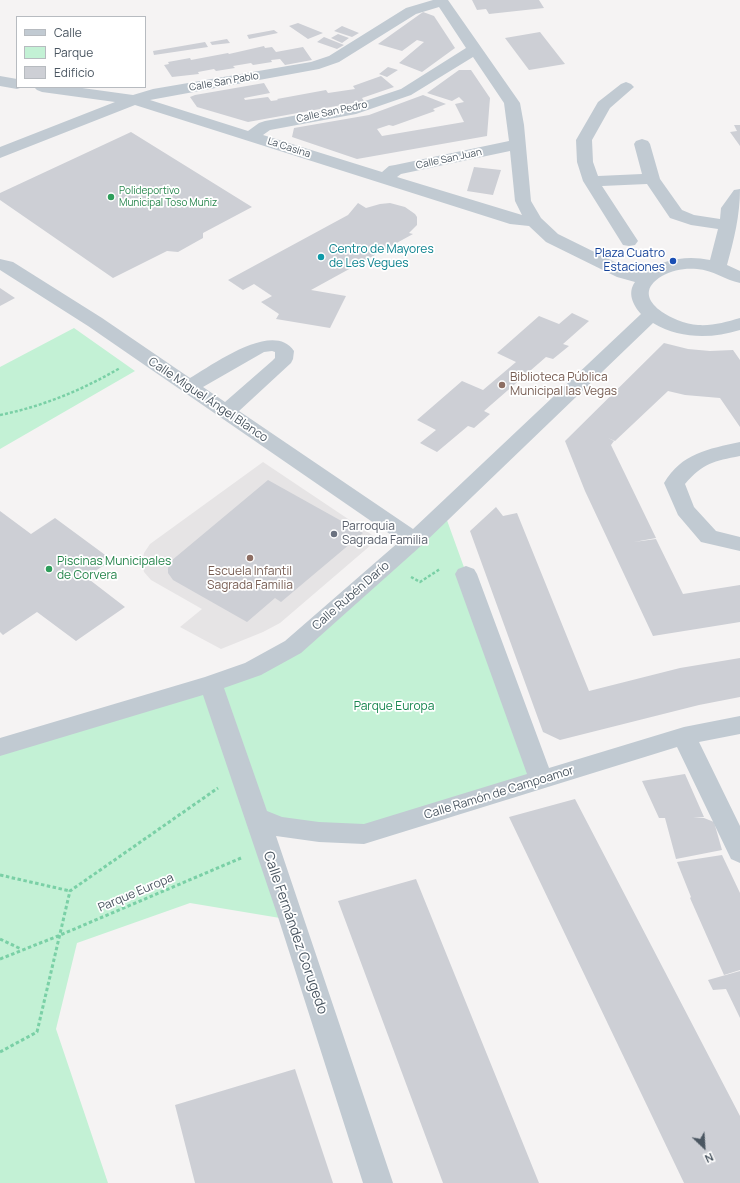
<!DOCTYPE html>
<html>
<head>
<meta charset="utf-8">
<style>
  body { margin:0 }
  #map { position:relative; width:740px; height:1183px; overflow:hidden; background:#f5f3f3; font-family:Manrope,sans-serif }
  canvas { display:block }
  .legend { position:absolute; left:16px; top:16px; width:130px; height:72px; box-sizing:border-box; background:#fff; border:1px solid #b7bbc0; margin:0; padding:5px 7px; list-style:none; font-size:12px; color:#4a5661 }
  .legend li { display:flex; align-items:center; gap:8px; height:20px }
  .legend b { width:20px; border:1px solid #b7bbc0 }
  .north { position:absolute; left:684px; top:1127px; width:40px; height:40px; -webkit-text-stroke:3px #fff; paint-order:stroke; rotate:155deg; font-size:11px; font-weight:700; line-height:16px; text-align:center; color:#4a5661 }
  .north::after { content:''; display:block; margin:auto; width:14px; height:18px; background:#4a5661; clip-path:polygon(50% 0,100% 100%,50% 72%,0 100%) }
</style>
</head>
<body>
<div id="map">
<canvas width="740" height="1183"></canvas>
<ul class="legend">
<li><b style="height:5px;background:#c1cad2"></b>Calle</li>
<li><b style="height:11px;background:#c3f1d5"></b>Parque</li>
<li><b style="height:11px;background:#cdcfd5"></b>Edificio</li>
</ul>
<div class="north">N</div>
</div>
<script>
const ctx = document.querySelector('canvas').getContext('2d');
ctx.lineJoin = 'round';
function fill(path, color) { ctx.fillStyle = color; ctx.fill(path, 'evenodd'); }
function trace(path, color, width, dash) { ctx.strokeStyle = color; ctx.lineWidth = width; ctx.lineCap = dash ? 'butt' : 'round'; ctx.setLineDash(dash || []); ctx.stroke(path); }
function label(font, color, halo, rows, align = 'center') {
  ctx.font = font + ' Manrope,sans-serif'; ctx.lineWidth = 3.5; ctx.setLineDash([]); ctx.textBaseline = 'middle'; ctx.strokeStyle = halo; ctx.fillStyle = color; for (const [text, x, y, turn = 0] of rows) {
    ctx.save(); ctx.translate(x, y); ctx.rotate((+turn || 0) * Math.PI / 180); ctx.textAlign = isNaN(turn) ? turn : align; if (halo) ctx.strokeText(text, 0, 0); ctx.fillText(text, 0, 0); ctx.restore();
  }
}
fill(new Path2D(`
  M 263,462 L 378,539 L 280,623 L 263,632 L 221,649 L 180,627 L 202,609 L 151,580 L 144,572 L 142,563 L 144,553 L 150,544 Z`), '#e6e4e5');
fill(new Path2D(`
  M 74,328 L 135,371 L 0,449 L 0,367 Z
  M 444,512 L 541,780 L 364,834 L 256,818 L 292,920 L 190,903 L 77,943 L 56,1029 L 108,1183 L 0,1183 L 0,747 L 253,669 Z`), '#c3f1d5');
fill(new Path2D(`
  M 472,0 L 539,0 L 544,8 L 489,14 L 486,9 L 477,10 Z
  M 423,12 L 434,16 L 455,48 L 422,72 L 399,63 L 424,42 L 417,40 L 402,51 L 378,44 Z
  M 298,23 L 323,33 L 308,39 L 289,26 Z
  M 342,26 L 359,33 L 352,37 L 334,31 Z
  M 274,30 L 278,33 L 249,39 L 247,35 Z
  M 540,32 L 565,64 L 529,70 L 505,38 Z
  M 338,34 L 349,38 L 342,43 L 331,38 Z
  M 324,37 L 344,45 L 337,49 L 317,42 Z
  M 227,39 L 230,43 L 212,45 L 210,42 Z
  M 205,42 L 208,47 L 154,55 L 153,51 Z
  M 264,46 L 265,48 L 272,47 L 276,52 L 303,47 L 312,60 L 285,65 L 280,59 L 271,60 L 272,62 L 253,65 L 251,63 L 233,66 L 235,68 L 216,71 L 214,69 L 198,72 L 199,74 L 172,77 L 164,65 L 169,64 L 168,62 L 190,58 L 191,60 L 228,53 L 229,54 Z
  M 388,67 L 398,70 L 387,77 L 379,74 Z
  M 459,70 L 471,70 L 490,98 L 487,136 L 357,159 L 292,137 L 294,128 L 369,115 L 423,95 L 446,104 L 433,109 L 435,111 L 393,126 L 389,125 L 377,129 L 382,136 L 464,122 L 455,104 L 464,102 L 459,97 L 452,101 L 427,93 Z
  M 381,76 L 394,87 L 362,98 L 364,101 L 248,122 L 197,107 L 190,97 L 195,95 L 264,83 L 270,93 L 244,98 L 245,100 L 268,97 L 271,101 L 278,100 L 277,99 L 326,90 L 328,93 L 355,89 L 353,86 Z
  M 734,125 L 740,125 L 740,146 L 730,132 L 737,131 Z
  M 131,132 L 252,207 L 203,233 L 203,238 L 178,252 L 167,251 L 113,278 L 0,200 L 0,193 Z
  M 474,167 L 501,170 L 493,195 L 467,191 Z
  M 358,203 L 366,208 L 380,204 L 390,203 L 405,207 L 415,214 L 417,217 L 417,225 L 409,233 L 413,234 L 311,290 L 346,296 L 330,328 L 276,319 L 279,314 L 261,302 L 272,296 L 254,284 L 243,290 L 228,280 L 348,215 Z
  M 0,288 L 15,298 L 0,306 Z
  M 572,313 L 589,321 L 563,344 L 569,346 L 553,359 L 546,357 L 484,411 L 490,414 L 474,428 L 468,426 L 437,452 L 420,443 L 436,430 L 417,420 L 462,381 L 483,390 L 516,362 L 497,353 L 539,316 L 559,324 Z
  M 664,343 L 688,349 L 710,351 L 733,350 L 740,360 L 740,427 L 720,398 L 685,395 L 668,391 L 615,441 L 608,438 L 614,441 L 611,445 L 656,538 L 634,542 L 656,539 L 683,594 L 740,585 L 740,622 L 653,636 L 585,491 L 565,441 Z
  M 268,480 L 363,533 L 281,602 L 275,598 L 247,622 L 173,580 L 168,573 L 168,568 L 171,561 Z
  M 496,507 L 503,516 L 517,513 L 589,691 L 680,668 L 740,658 L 740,697 L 699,705 L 560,740 L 543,732 L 470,531 Z
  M 0,511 L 31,534 L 55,518 L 112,560 L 86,577 L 125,607 L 76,641 L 37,612 L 3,635 L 0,632 Z
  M 685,774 L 704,817 L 693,818 L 704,818 L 714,822 L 722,850 L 676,859 L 665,818 L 659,818 L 642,781 Z
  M 575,799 L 740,1116 L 740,1183 L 684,1183 L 509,817 Z
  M 722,855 L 740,893 L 740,970 L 724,975 L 690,898 L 691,897 L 677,862 Z
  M 416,879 L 539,1183 L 443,1183 L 338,901 Z
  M 740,971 L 740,1018 L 726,989 L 713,990 L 708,980 Z
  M 295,1069 L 333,1183 L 195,1183 L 175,1105 Z`), '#cdcfd5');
trace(new Path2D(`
  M 0,415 C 44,406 82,390 120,368
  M 411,577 L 420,582 L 440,569`), '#7ad0a6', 2.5, [3, 2]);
trace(new Path2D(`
  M 0,875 L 70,891
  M 0,939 L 21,949
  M 0,959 L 58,936 L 241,858
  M 0,1052 L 37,1032 L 70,891 L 218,788`), '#7ad0a6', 3, [3.5, 2.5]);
fill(new Path2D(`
  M 433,0 L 448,0 L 520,103 L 524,125 L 531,201 L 541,218 L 558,234 L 629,269 L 643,273 C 663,259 687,255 710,260 L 718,229 L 691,225 L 670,218 L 647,184 L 602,186 L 638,241 L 635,245 L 629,246 L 623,245 L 583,181 L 577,162 L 576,140 L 598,102 L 621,84 L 626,82 L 631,84 L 634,87 L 610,108 L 592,140 L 593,162 L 598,176 L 642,174 L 634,144 L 636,141 L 642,139 L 648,141 L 650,144 L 660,179 L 682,210 L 694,215 L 720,219 L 721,208 L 734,190 L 740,189 C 740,215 734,240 727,265 L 740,271 L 740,283 C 725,280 713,270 697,269 C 684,268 673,270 662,276 C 625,298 675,324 698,325 C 713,326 726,322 740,318 L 740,330 C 711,339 680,339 653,323 L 422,545 L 301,653 L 261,675 L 224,688 L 267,811 L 282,817 L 319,822 L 364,824 L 527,774 L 455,574 L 458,569 L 466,566 L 474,569 L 477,574 L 549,768 L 684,727 L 740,716 L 740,734 L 699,742 L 740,826 L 740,863 L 731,859 L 677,747 L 364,844 L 319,842 L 276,836 L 393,1183 L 363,1183 L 279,920 L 203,695 L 0,756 L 0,738 L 205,677 L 245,663 L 285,641 L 400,541 L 88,326 L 0,270 L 0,259 L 13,262 L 102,318 L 190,378 C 213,365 273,320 294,351 L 293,359 L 291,363 L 239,411 L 413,529 L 641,314 C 633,305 627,293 635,282 L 617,277 L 546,242 L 529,226 L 510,224 L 135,105 L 0,158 L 0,147 L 115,102 L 42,92 L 37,90 L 34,87 L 75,87 L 133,95 L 153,89 L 311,62 L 329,56 L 406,8 ZM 439,7 L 466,48 L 401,89 L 353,105 L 265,121 L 259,123 L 248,131 L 150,100 L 319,69 L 339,62 L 416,14 ZM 473,57 L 504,103 L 509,141 L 395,165 L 389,166 L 382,172 L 263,135 L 270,130 L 356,114 L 411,95 ZM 510,151 L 515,201 L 522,215 L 397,177 L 401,174 ZM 272,351 L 275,352 L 275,358 L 272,361 L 225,402 L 203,387 L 264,352 Z
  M 0,76 L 17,79 L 17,87 L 23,87 L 17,89 L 0,86 Z
  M 740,442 L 740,456 C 714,461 703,463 685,484 L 694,507 L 716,531 L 740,537 L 740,551 L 701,542 L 678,515 L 664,483 C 682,453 708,449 740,442 Z`), '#c1cad2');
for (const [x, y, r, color] of [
  [111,197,4,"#2e9e5b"],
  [321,257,4,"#0f9aa8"],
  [673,261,4,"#1a4fb4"],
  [502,385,4,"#8d6e63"],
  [334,534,4,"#6b7280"],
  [250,558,4,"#8d6e63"],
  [49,569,4,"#2e9e5b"]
]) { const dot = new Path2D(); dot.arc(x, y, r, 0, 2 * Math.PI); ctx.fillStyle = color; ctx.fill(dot); trace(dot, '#fff', 1.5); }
label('10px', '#4a5661', '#fff', [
  ["Calle San Pablo",224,82,-10],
  ["Calle San Pedro",332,112,-12],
  ["La Casina",289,148,18],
  ["Calle San Juan",449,159,-12]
]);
label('10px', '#27864d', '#fff', [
  ["Polideportivo",119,191],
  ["Municipal Toso Muñiz",119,203]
], 'left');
label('12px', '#0d838f', '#fff', [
  ["Centro de Mayores",329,250],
  ["de Les Vegues",329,264]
], 'left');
label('12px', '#164399', '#fff', [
  ["Plaza Cuatro",665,254],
  ["Estaciones",665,268]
], 'right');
label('12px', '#785e54', '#fff', [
  ["Biblioteca Pública",510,378],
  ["Municipal las Vegas",510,392],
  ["Escuela Infantil",250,572,"center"],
  ["Sagrada Familia",250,586,"center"]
], 'left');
label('12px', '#4a5661', '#fff', [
  ["Calle Miguel Ángel Blanco",208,400,34],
  ["Calle Rubén Darío",351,596,-41],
  ["Calle Ramón de Campoamor",499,793,-17],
  ["Parque Europa",136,893,-23]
]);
label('12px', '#5b616d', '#fff', [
  ["Parroquia",342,527],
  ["Sagrada Familia",342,541]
], 'left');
label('12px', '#27864d', '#fff', [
  ["Piscinas Municipales",57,562],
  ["de Corvera",57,576]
], 'left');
label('12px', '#17864f', '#fff', [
  ["Parque Europa",394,707]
]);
label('14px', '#4a5661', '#fff', [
  ["Calle Fernández Corugedo",295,933,71]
]);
</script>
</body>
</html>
